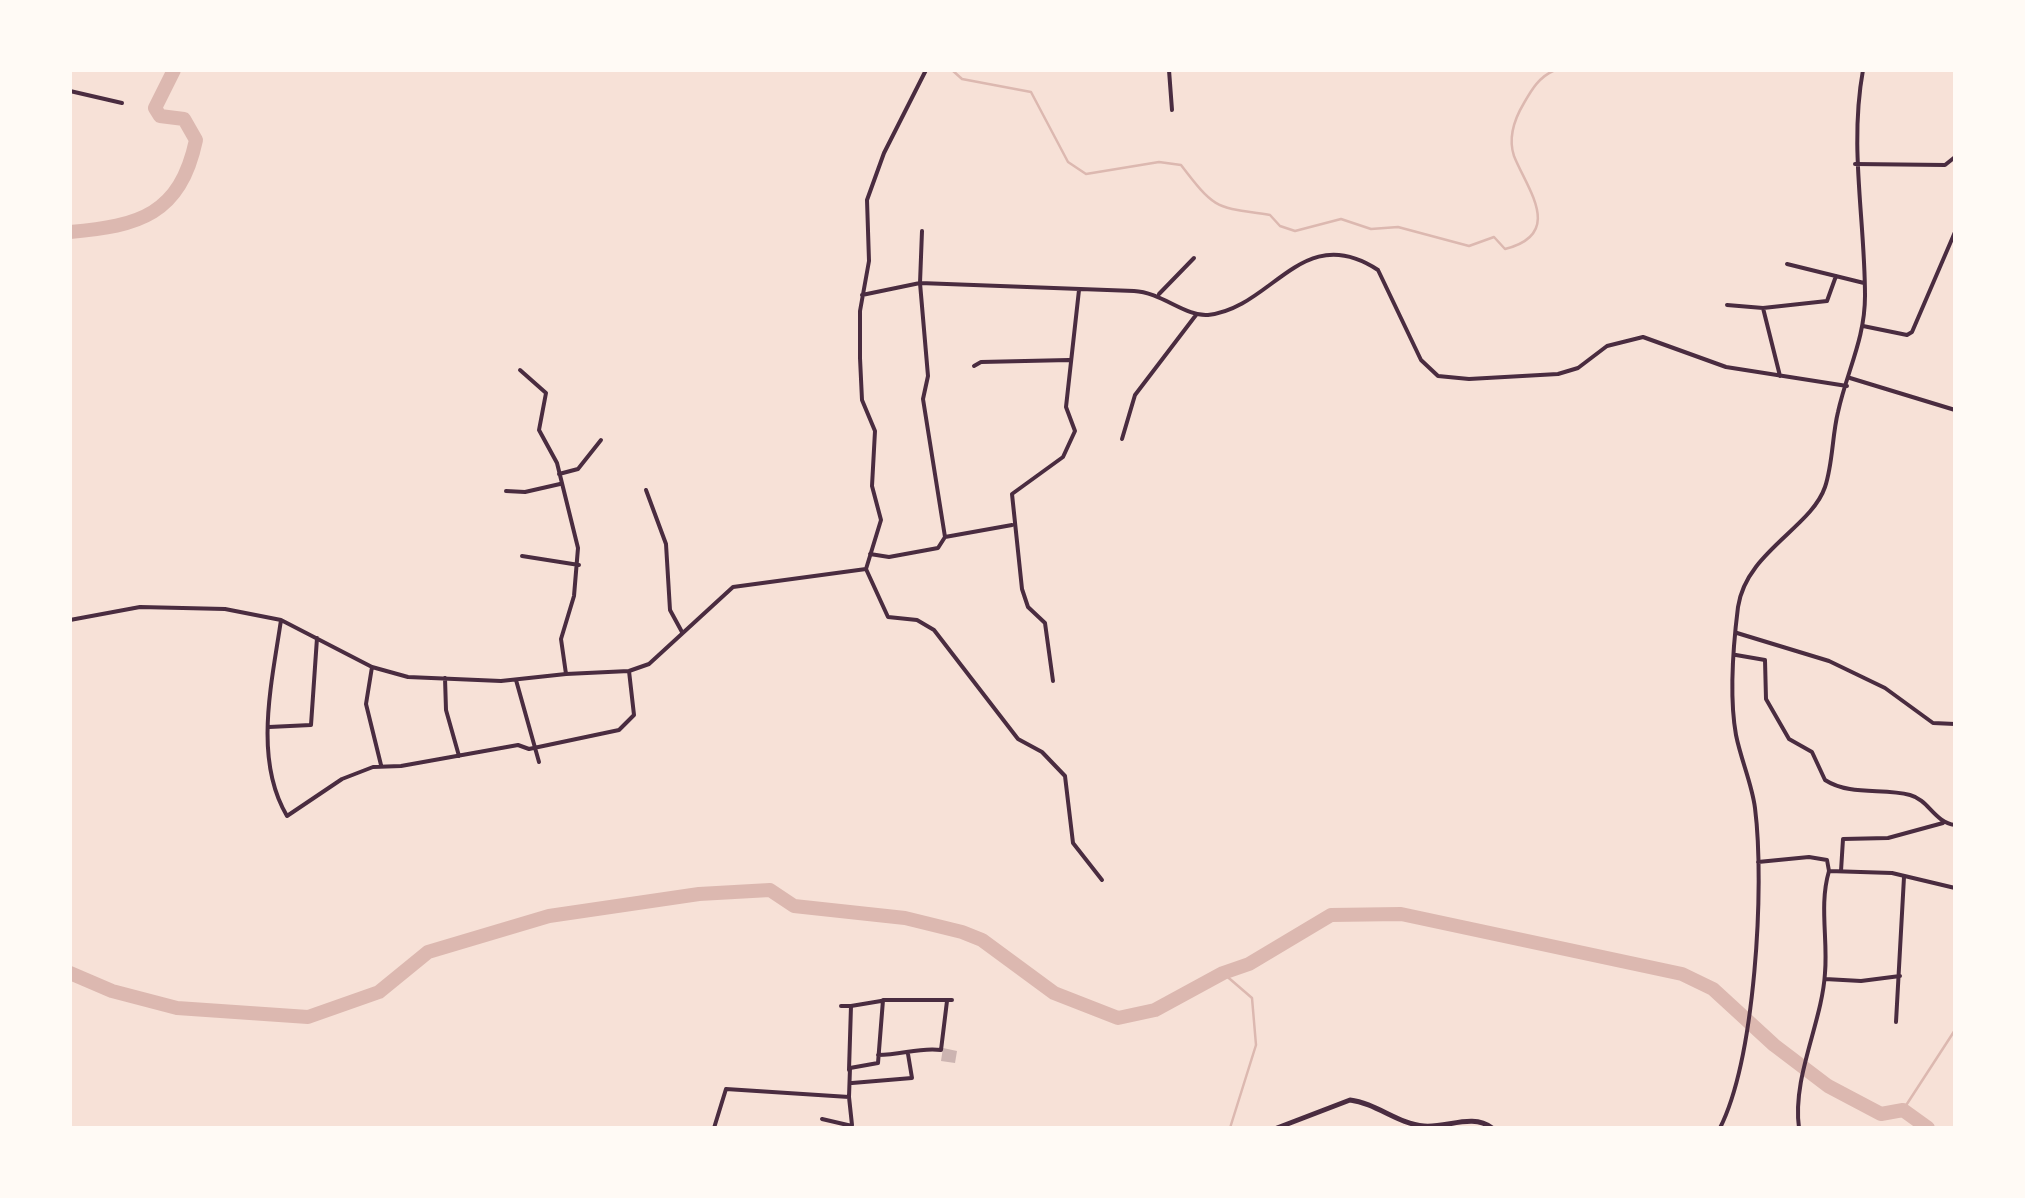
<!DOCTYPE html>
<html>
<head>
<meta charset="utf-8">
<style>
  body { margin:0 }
  #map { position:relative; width:2025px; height:1198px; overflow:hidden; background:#f7e1d7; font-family:Manrope,sans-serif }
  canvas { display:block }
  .frame { position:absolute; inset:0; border:72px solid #fffaf5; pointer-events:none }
</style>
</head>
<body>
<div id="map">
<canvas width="2025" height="1198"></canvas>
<div class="frame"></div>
</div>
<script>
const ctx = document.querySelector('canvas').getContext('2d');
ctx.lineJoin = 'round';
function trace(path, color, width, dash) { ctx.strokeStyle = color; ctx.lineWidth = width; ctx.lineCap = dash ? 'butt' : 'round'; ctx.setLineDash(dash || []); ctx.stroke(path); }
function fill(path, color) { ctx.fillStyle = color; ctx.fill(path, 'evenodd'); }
trace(new Path2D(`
  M 952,70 L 962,79 L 1031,92 L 1068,162 L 1086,174 L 1159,162 L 1181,165 C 1216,211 1216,207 1270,215 L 1280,226 L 1295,231 L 1341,219 L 1371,229 L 1398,227 L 1469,246 L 1494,237 L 1505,249 C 1565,234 1527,189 1514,156 C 1508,138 1515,118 1524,103 C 1532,89 1539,77 1555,70
  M 1223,973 L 1252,998 L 1256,1045 L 1230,1128
  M 1903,1110 L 1955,1030`), '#dcb8b0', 2.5);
trace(new Path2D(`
  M 70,232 C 139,226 180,215 196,140 L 184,119 L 160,116 L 155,108 L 174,70
  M 70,973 L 112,991 L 177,1008 L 308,1017 L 379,992 L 428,952 L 549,916 L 699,894 L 770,890 L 794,906 L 905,918 L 962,932 L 982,940 L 1054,993 L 1118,1018 L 1155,1010 L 1223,973 L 1249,964 L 1331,915 L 1401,914 L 1682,974 L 1713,989 L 1774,1045 L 1828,1086 L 1881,1114 L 1903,1110 L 1928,1128`), '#dcb8b0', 14);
fill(new Path2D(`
  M 943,1048 L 957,1051 L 955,1063 L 941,1061 Z`), '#ccb4b1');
trace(new Path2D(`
  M 926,70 L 884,153 L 867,200 L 869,261 L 860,311 L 860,358 L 862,400 L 875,431 L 872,486 L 881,520 L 866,569 L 888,617 L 917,620 L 934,630 L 1018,739 L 1042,752 L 1065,776 L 1073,843 L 1102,880
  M 1169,70 L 1172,110
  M 70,91 L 122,103
  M 1855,164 L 1945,165 L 1955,157
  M 922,231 L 920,283 L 928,376 L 923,399 L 945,537
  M 1787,264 L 1864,283
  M 1159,294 L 1194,258
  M 862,295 L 920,283 L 1134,291 C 1161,292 1186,317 1208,315 C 1273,308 1302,220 1378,270 L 1421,360 L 1438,376 L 1469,379 L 1558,374 L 1578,368 L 1607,346 L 1643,337 L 1726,367 L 1847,386
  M 1727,305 L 1763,308 L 1780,376
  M 1763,308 L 1827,301 L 1836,276
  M 1863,326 L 1907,335 L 1912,332 L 1955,232
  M 974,366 L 981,362 L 1069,360
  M 1850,378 L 1955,410
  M 1122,439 L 1135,395 L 1196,315
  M 559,474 L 578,469 L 601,440
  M 646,490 L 666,544 L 670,610 L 682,632
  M 506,491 L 525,492 L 560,484
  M 870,554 L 889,557 L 938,548 L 945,537 L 1012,525
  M 522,556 L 579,565
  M 70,620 L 140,607 L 225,609 L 281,620 L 372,667 L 408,677 L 501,681 L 566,674 L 561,639 L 574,596 L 578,548 L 557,463 L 539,430 L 546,393 L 520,370
  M 281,620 C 272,682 253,759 287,816 L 342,779 L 373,767 L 401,766 L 518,745 L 529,749 L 619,730 L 634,715 L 629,671
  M 1737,633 L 1829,661 L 1885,688 L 1933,723 L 1955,724
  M 1736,655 L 1765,660 L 1766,699 L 1789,739 L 1812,752 L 1825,780 C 1850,796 1882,788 1910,795 C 1929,800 1934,822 1955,825
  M 372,667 L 366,704 L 381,765
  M 566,674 L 629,671 L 649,664 L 733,587 L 866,569
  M 445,678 L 446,710 L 459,756
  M 516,680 L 539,762
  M 1053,681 L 1045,623 L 1028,607 L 1022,589 L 1012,494 L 1063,457 L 1075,431 L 1066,407 L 1079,290
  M 269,727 L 311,725 L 317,638
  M 1758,862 L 1809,857 L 1827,860 L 1829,871 L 1892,873 L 1955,888
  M 1841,871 L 1843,839 L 1888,838 L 1943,823
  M 1825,979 L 1861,981 L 1900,976
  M 841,1006 L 851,1006
  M 1896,1022 L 1904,877
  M 878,1055 C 902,1055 919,1047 941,1050 L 947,1001
  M 849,1070 L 851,1006 L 881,1001
  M 852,1083 L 912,1078 L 908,1054
  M 849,1097 L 852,1125
  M 822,1119 L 852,1126
  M 714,1128 L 726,1089 L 849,1097 L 850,1068 L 878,1063 L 883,1000 L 952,1000
  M 1720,1128 C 1755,1058 1765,887 1755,808 C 1752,784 1741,760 1736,735 C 1729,696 1733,647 1738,607 C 1746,552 1811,528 1825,487 C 1833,463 1832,436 1838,412 C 1847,371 1865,339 1865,296 C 1865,219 1849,147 1863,70
  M 1799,1128 C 1792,1077 1822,1023 1825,973 C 1828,939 1819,905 1829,871`), '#4a2c40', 4);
trace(new Path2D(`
  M 1277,1128 L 1350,1100 C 1376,1103 1398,1124 1424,1126 C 1447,1128 1473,1113 1492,1128`), '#4a2c40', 5);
</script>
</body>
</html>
